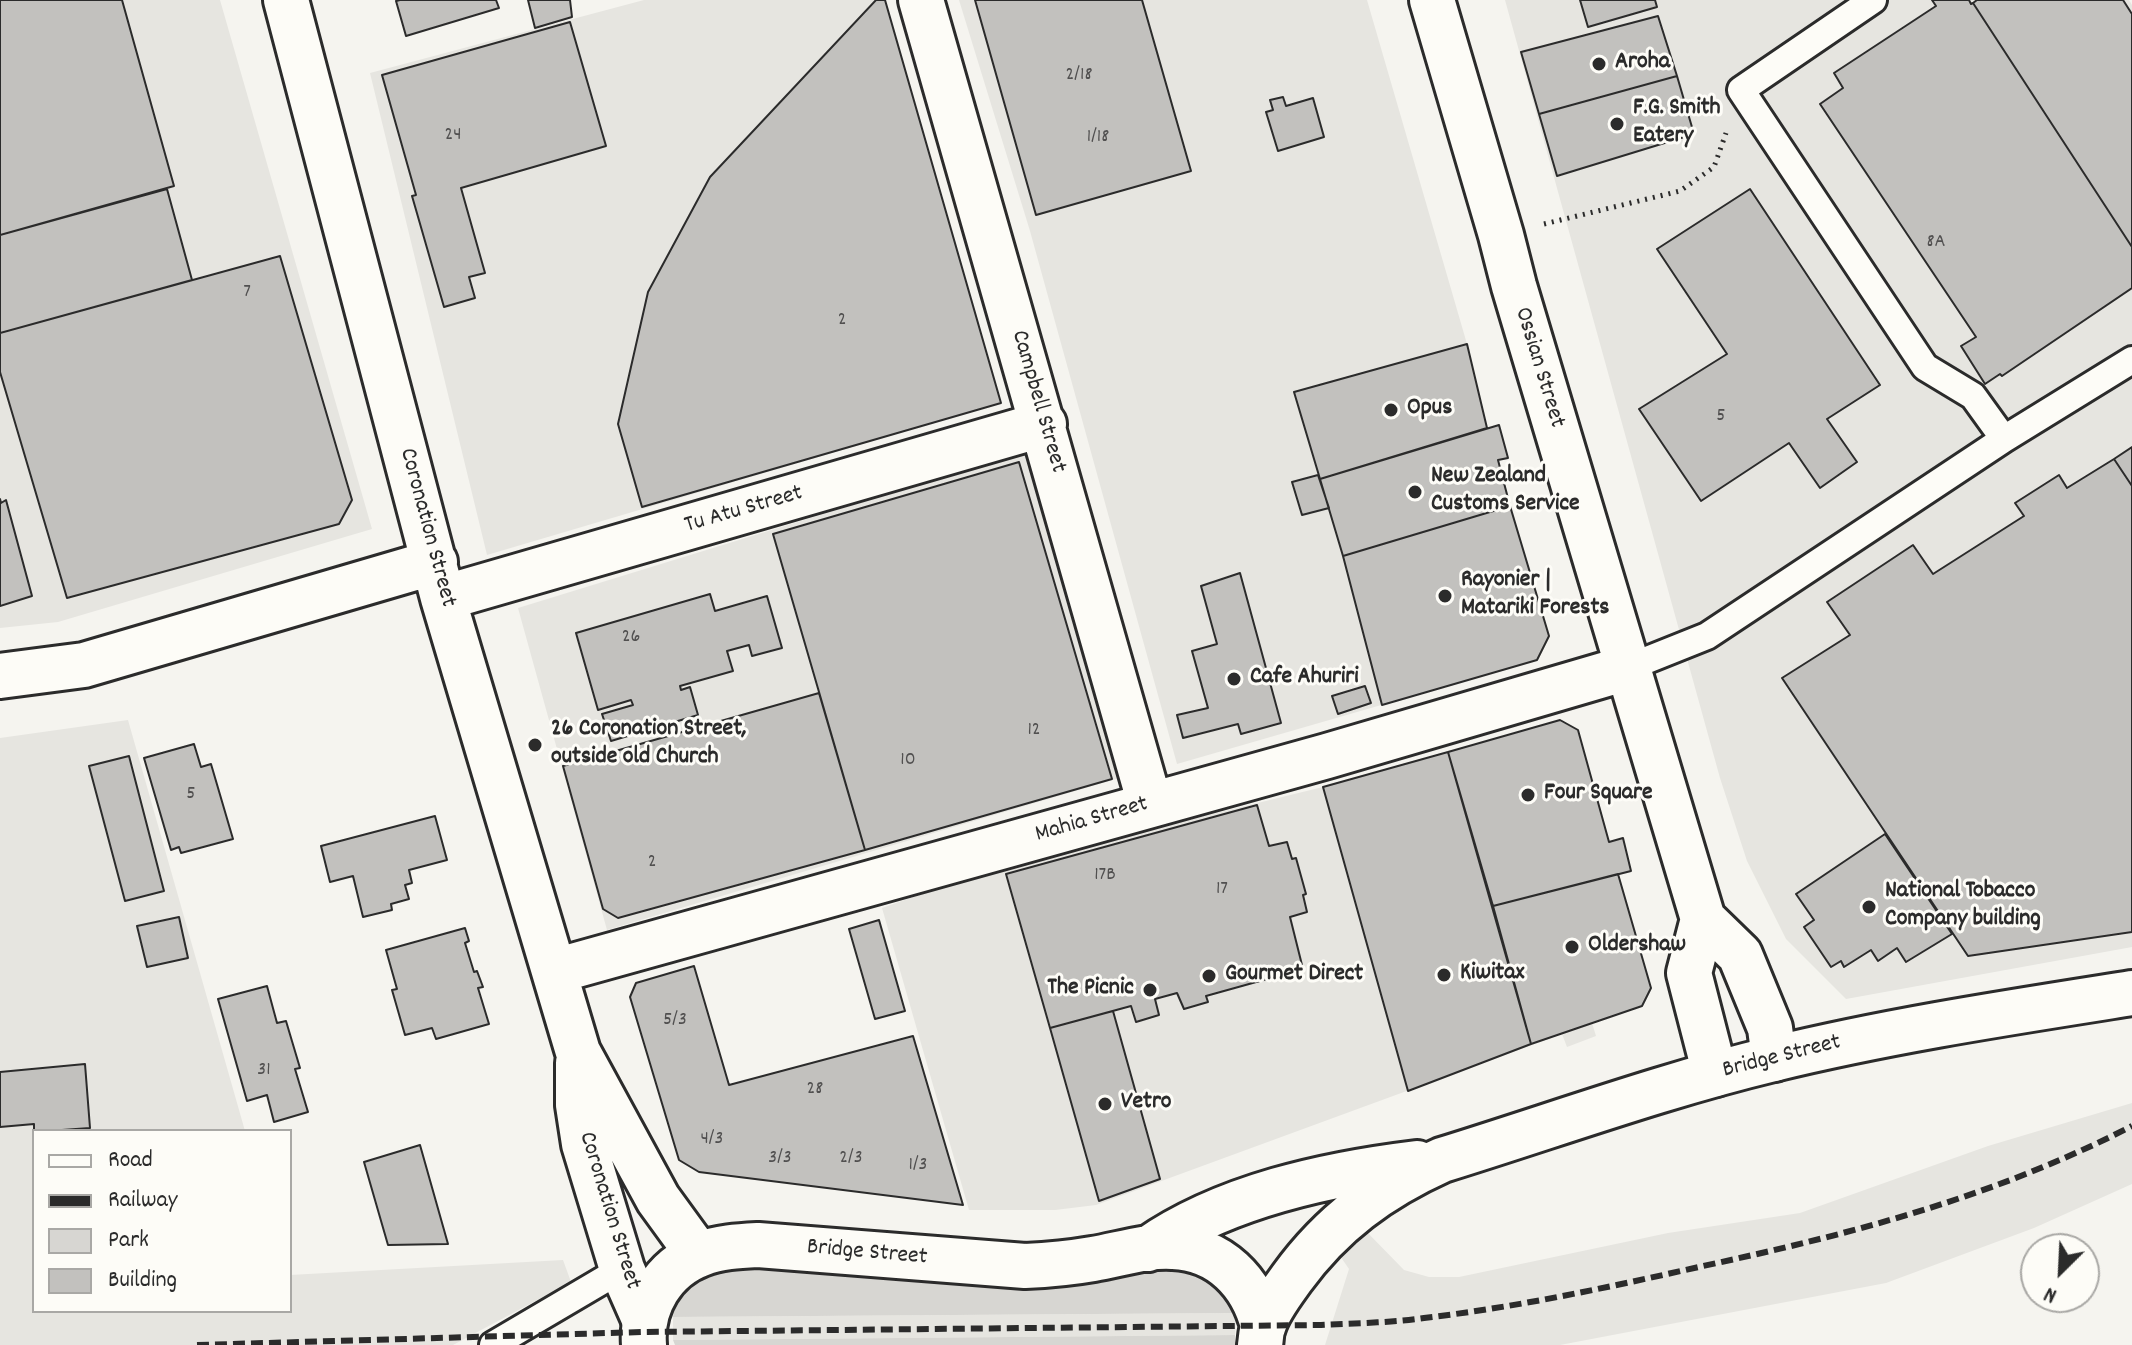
<!DOCTYPE html>
<html>
<head>
<meta charset="utf-8">
<style>
  body { margin:0 }
  #map { position:relative; width:2132px; height:1345px; overflow:hidden; background:#f5f4ef; font-family:Dekko,sans-serif }
  canvas { display:block }
  .legend { position:absolute; left:32px; top:1129px; width:260px; height:184px; box-sizing:border-box; background:#fdfcf7; border:2px solid #a9a8a5; margin:0; padding:10px 14px; list-style:none; font-size:24px; color:#2b2b2b }
  .legend li { display:flex; align-items:center; gap:16px; height:40px }
  .legend b { width:40px; border:2px solid #a9a8a5 }
  .north { position:absolute; left:2020px; top:1233px; width:80px; height:80px; box-sizing:border-box; background:#fdfcf7; border:2px solid #a9a8a5; border-radius:50%; rotate:204deg; font-size:22px; font-weight:700; line-height:32px; text-align:center; color:#2b2b2b }
  .north::after { content:''; display:block; margin:auto; width:28px; height:36px; background:#2b2b2b; clip-path:polygon(50% 0,100% 100%,50% 72%,0 100%) }
</style>
</head>
<body>
<div id="map">
<canvas width="2132" height="1345"></canvas>
<ul class="legend">
<li><b style="height:10px;background:#fdfcf7"></b>Road</li>
<li><b style="height:10px;background:#2b2b2b"></b>Railway</li>
<li><b style="height:22px;background:#d7d6d2"></b>Park</li>
<li><b style="height:22px;background:#c2c1be"></b>Building</li>
</ul>
<div class="north">N</div>
</div>
<script>
const ctx = document.querySelector('canvas').getContext('2d');
ctx.lineJoin = 'round';
function fill(path, color) { ctx.fillStyle = color; ctx.fill(path, 'evenodd'); }
function trace(path, color, width, dash) { ctx.strokeStyle = color; ctx.lineWidth = width; ctx.lineCap = dash ? 'butt' : 'round'; ctx.setLineDash(dash || []); ctx.stroke(path); }
function label(font, color, halo, rows, align = 'center') {
  ctx.font = font + ' Dekko,sans-serif'; ctx.lineWidth = 6; ctx.setLineDash([]); ctx.textBaseline = 'middle'; ctx.strokeStyle = halo; ctx.fillStyle = color; for (const [text, x, y, turn = 0] of rows) {
    ctx.save(); ctx.translate(x, y); ctx.rotate((+turn || 0) * Math.PI / 180); ctx.textAlign = isNaN(turn) ? turn : align; if (halo) ctx.strokeText(text, 0, 0); ctx.fillText(text, 0, 0); ctx.restore();
  }
}
fill(new Path2D(`
  M 0,0 L 220,0 L 372,529 L 58,622 L 0,628 Z
  M 644,0 L 885,0 L 1001,403 L 487,555 L 370,73 Z
  M 959,0 L 1367,0 L 1467,344 L 1487,428 L 1499,425 L 1508,458 L 1498,460 L 1549,636 L 1537,660 L 1177,764 L 1030,231 Z
  M 1505,0 L 2129,0 L 2132,5 L 2132,947 L 1846,999 L 1786,939 L 1747,861 L 1720,778 Z
  M 1025,452 L 1119,778 L 607,930 L 518,608 Z
  M 128,720 L 245,1131 L 34,1131 L 34,1311 L 290,1311 L 290,1275 L 563,1260 L 571,1282 L 453,1345 L 0,1345 L 0,738 Z
  M 1560,720 L 1578,730 L 1651,988 L 1592,1023 L 1596,1036 L 1567,1047 L 1562,1034 L 1096,1205 L 1055,1210 L 969,1210 L 882,908 L 1000,866 L 1323,787 Z
  M 2132,1103 L 2132,1184 L 2034,1228 L 1886,1283 L 1560,1345 L 1325,1345 L 1349,1269 L 1336,1250 L 1364,1229 L 1404,1270 L 1429,1277 L 1459,1277 L 1668,1233 L 1800,1213 L 1988,1146 Z
  M 1236,1313 L 1235,1335 L 673,1340 L 673,1317 Z`), '#e6e5e0');
fill(new Path2D(`
  M 735,1267 L 827,1271 L 1183,1267 L 1218,1279 L 1236,1313 L 673,1317 C 679,1281 703,1272 735,1267 Z
  M 1235,1335 L 1235,1345 L 675,1345 L 673,1340 Z`), '#d7d6d2');
const building = new Path2D(`
  M 0,0 L 122,0 L 174,186 L 0,235 Z
  M 400,0 L 496,0 L 499,8 L 406,36 L 396,1 Z
  M 528,0 L 570,0 L 572,17 L 535,28 Z
  M 876,0 L 885,0 L 1001,403 L 642,507 L 618,424 L 648,292 L 710,177 Z
  M 975,0 L 1142,0 L 1191,171 L 1036,215 Z
  M 1580,0 L 1655,0 L 1657,7 L 1588,27 Z
  M 1932,0 L 1969,0 L 1971,4 L 1973,3 L 2132,247 L 2132,288 L 2002,376 L 2000,374 L 1985,384 L 1961,346 L 1976,337 L 1820,104 L 1843,88 L 1834,73 L 1936,6 Z
  M 1977,0 L 2123,0 L 2132,14 L 2132,247 L 1973,3 Z
  M 1658,16 L 1677,76 L 1539,114 L 1521,52 Z
  M 570,22 L 606,146 L 461,188 L 485,273 L 469,277 L 475,298 L 444,307 L 412,196 L 416,195 L 382,75 Z
  M 1677,76 L 1694,134 L 1557,176 L 1539,114 Z
  M 1283,97 L 1286,106 L 1313,98 L 1324,137 L 1278,151 L 1266,112 L 1273,110 L 1270,100 Z
  M 167,189 L 192,280 L 0,333 L 0,235 Z
  M 1750,189 L 1880,385 L 1827,419 L 1857,462 L 1820,488 L 1789,443 L 1701,501 L 1639,409 L 1727,354 L 1657,249 Z
  M 280,256 L 352,500 L 339,524 L 67,598 L 0,372 L 0,333 Z
  M 1467,344 L 1487,428 L 1320,479 L 1294,392 Z
  M 1499,425 L 1508,458 L 1498,460 L 1510,506 L 1343,556 L 1320,479 Z
  M 2132,447 L 2132,486 L 2114,459 Z
  M 2114,459 L 2132,486 L 2132,932 L 1968,956 L 1782,678 L 1850,635 L 1827,602 L 1913,545 L 1933,574 L 2024,516 L 2015,503 L 2059,475 L 2067,488 Z
  M 1019,462 L 1112,779 L 865,850 L 773,534 Z
  M 1318,475 L 1329,508 L 1302,515 L 1292,482 Z
  M 0,499 L 1,503 L 6,500 L 32,596 L 0,606 Z
  M 1510,506 L 1549,636 L 1537,660 L 1382,705 L 1343,556 Z
  M 1240,573 L 1281,723 L 1241,734 L 1238,724 L 1183,738 L 1177,715 L 1208,708 L 1192,651 L 1217,644 L 1201,586 Z
  M 710,594 L 715,611 L 767,596 L 782,648 L 752,656 L 749,645 L 727,651 L 733,671 L 680,686 L 681,690 L 690,687 L 698,715 L 611,741 L 602,714 L 633,705 L 631,700 L 598,710 L 576,633 Z
  M 1365,686 L 1371,703 L 1338,714 L 1332,696 Z
  M 819,693 L 865,850 L 618,918 L 603,909 L 563,766 Z
  M 1560,720 L 1578,730 L 1609,842 L 1623,838 L 1631,871 L 1493,906 L 1448,752 Z
  M 194,744 L 201,767 L 211,764 L 233,839 L 181,853 L 179,847 L 171,850 L 144,758 Z
  M 1448,752 L 1531,1044 L 1408,1091 L 1323,787 Z
  M 129,756 L 164,891 L 125,901 L 89,766 Z
  M 1257,805 L 1269,846 L 1287,842 L 1292,859 L 1296,858 L 1306,894 L 1303,895 L 1307,912 L 1290,917 L 1303,969 L 1206,996 L 1208,1002 L 1184,1009 L 1177,993 L 1155,999 L 1159,1015 L 1136,1022 L 1131,1006 L 1050,1028 L 1006,874 Z
  M 435,816 L 447,860 L 409,870 L 412,883 L 405,885 L 409,899 L 391,904 L 392,910 L 363,917 L 353,876 L 330,882 L 321,846 Z
  M 1885,834 L 1952,934 L 1906,962 L 1897,948 L 1878,961 L 1871,950 L 1844,967 L 1841,961 L 1831,967 L 1804,927 L 1814,920 L 1796,894 Z
  M 1618,874 L 1651,988 L 1642,1006 L 1531,1044 L 1493,906 Z
  M 179,917 L 188,958 L 147,967 L 137,926 Z
  M 879,920 L 905,1011 L 875,1019 L 849,929 Z
  M 465,928 L 469,941 L 465,943 L 474,972 L 477,971 L 483,987 L 478,988 L 489,1024 L 436,1039 L 432,1028 L 405,1035 L 392,990 L 397,989 L 386,950 Z
  M 694,966 L 729,1085 L 913,1036 L 963,1205 L 699,1172 L 679,1160 L 630,997 L 636,983 Z
  M 267,986 L 277,1023 L 286,1021 L 300,1068 L 295,1069 L 308,1112 L 274,1122 L 267,1095 L 247,1101 L 218,999 Z
  M 1113,1011 L 1160,1179 L 1099,1201 L 1050,1028 Z
  M 85,1064 L 90,1128 L 34,1132 L 34,1124 L 0,1127 L 0,1072 Z
  M 420,1145 L 448,1244 L 388,1245 L 364,1162 Z`);
fill(building, '#c2c1be');
trace(building, '#2b2b2b', 2);
const lane = new Path2D(`
  M 1873,0 L 1741,90 L 1925,367 L 1973,396 L 2004,439
  M 1627,668 L 1707,636 L 2004,439 L 2132,360
  M 493,1345 L 622,1269`);
const street = new Path2D(`
  M 286,0 L 443,598 L 578,1052 L 658,1199 L 698,1254
  M 921,0 L 1150,804
  M 1432,0 L 1501,235 L 1514,286 L 1703,919 L 1740,955 L 1770,1028 L 1774,1059
  M 443,598 L 1044,424
  M 0,676 L 84,665 L 435,562
  M 1703,919 L 1689,973 L 1715,1074
  M 555,971 L 1327,756 L 1627,668
  M 578,1063 L 578,1105 L 584,1144 L 622,1269 L 644,1319`);
const highway = new Path2D(`
  M 1148,1249 C 1224,1196 1327,1174 1417,1163
  M 644,1345 C 641,1306 663,1268 701,1254 C 719,1247 739,1246 758,1245 L 1025,1266 C 1048,1265 1070,1263 1093,1259 C 1118,1255 1147,1245 1173,1247 C 1220,1249 1252,1282 1263,1326
  M 1260,1345 C 1261,1339 1261,1332 1263,1327 C 1268,1310 1282,1292 1292,1278 C 1332,1223 1380,1188 1442,1160 C 1552,1126 1661,1086 1773,1059 C 1892,1030 2012,1012 2132,993`);
trace(lane, '#2b2b2b', 32);
trace(street, '#2b2b2b', 50);
trace(highway, '#2b2b2b', 50);
trace(new Path2D(`
  M 1544,224 L 1680,191 L 1714,167 L 1726,133`), '#2b2b2b', 5, [2, 6]);
trace(lane, '#fdfcf7', 26);
trace(street, '#fdfcf7', 44);
trace(highway, '#fdfcf7', 44);
trace(new Path2D(`
  M 197,1345 L 643,1332 L 1321,1325 C 1355,1323 1390,1323 1424,1318 C 1518,1307 1610,1287 1703,1266 C 1852,1234 1996,1196 2132,1126`), '#2b2b2b', 6, [12, 6]);
for (const [x, y, r, color] of [
  [1599,64,8,"#2b2b2b"],
  [1617,124,8,"#2b2b2b"],
  [1391,410,8,"#2b2b2b"],
  [1415,492,8,"#2b2b2b"],
  [1445,596,8,"#2b2b2b"],
  [1234,679,8,"#2b2b2b"],
  [535,745,8,"#2b2b2b"],
  [1528,795,8,"#2b2b2b"],
  [1869,907,8,"#2b2b2b"],
  [1572,947,8,"#2b2b2b"],
  [1444,975,8,"#2b2b2b"],
  [1209,976,8,"#2b2b2b"],
  [1150,990,8,"#2b2b2b"],
  [1105,1104,8,"#2b2b2b"]
]) { const dot = new Path2D(); dot.arc(x, y, r, 0, 2 * Math.PI); ctx.fillStyle = color; ctx.fill(dot); trace(dot, '#fdfcf7', 3); }
label('20px', '#515050', null, [
  ["2/18",1079,76],
  ["24",453,136],
  ["1/18",1098,138],
  ["8A",1936,243],
  ["7",247,293],
  ["2",842,321],
  ["5",1721,417],
  ["26",631,638],
  ["12",1034,731],
  ["10",908,761],
  ["5",191,795],
  ["2",652,863],
  ["17B",1105,876],
  ["17",1222,890],
  ["5/3",675,1021],
  ["31",264,1071],
  ["28",815,1090],
  ["4/3",712,1140],
  ["3/3",780,1159],
  ["2/3",851,1159],
  ["1/3",918,1166]
]);
label('bold 24px', '#2b2b2b', '#fdfcf7', [
  ["Aroha",1615,64],
  ["F.G. Smith",1633,110],
  ["Eatery",1633,138],
  ["Opus",1407,410],
  ["New Zealand",1431,478],
  ["Customs Service",1431,506],
  ["Rayonier |",1461,582],
  ["Matariki Forests",1461,610],
  ["Cafe Ahuriri",1250,679],
  ["26 Coronation Street,",551,731],
  ["outside old Church",551,759],
  ["Four Square",1544,795],
  ["National Tobacco",1885,893],
  ["Company building",1885,921],
  ["Oldershaw",1588,947],
  ["Kiwitax",1460,975],
  ["Gourmet Direct",1225,976],
  ["The Picnic",1134,990,"right"],
  ["Vetro",1121,1104]
], 'left');
label('24px', '#2b2b2b', '#fdfcf7', [
  ["Ossian Street",1538,368,73],
  ["Campbell Street",1037,402,74],
  ["Tu Atu Street",744,511,-16],
  ["Coronation Street",426,528,75],
  ["Mahia Street",1092,821,-16],
  ["Bridge Street",1782,1058,-14],
  ["Coronation Street",608,1211,73],
  ["Bridge Street",867,1254,5]
]);
</script>
</body>
</html>
